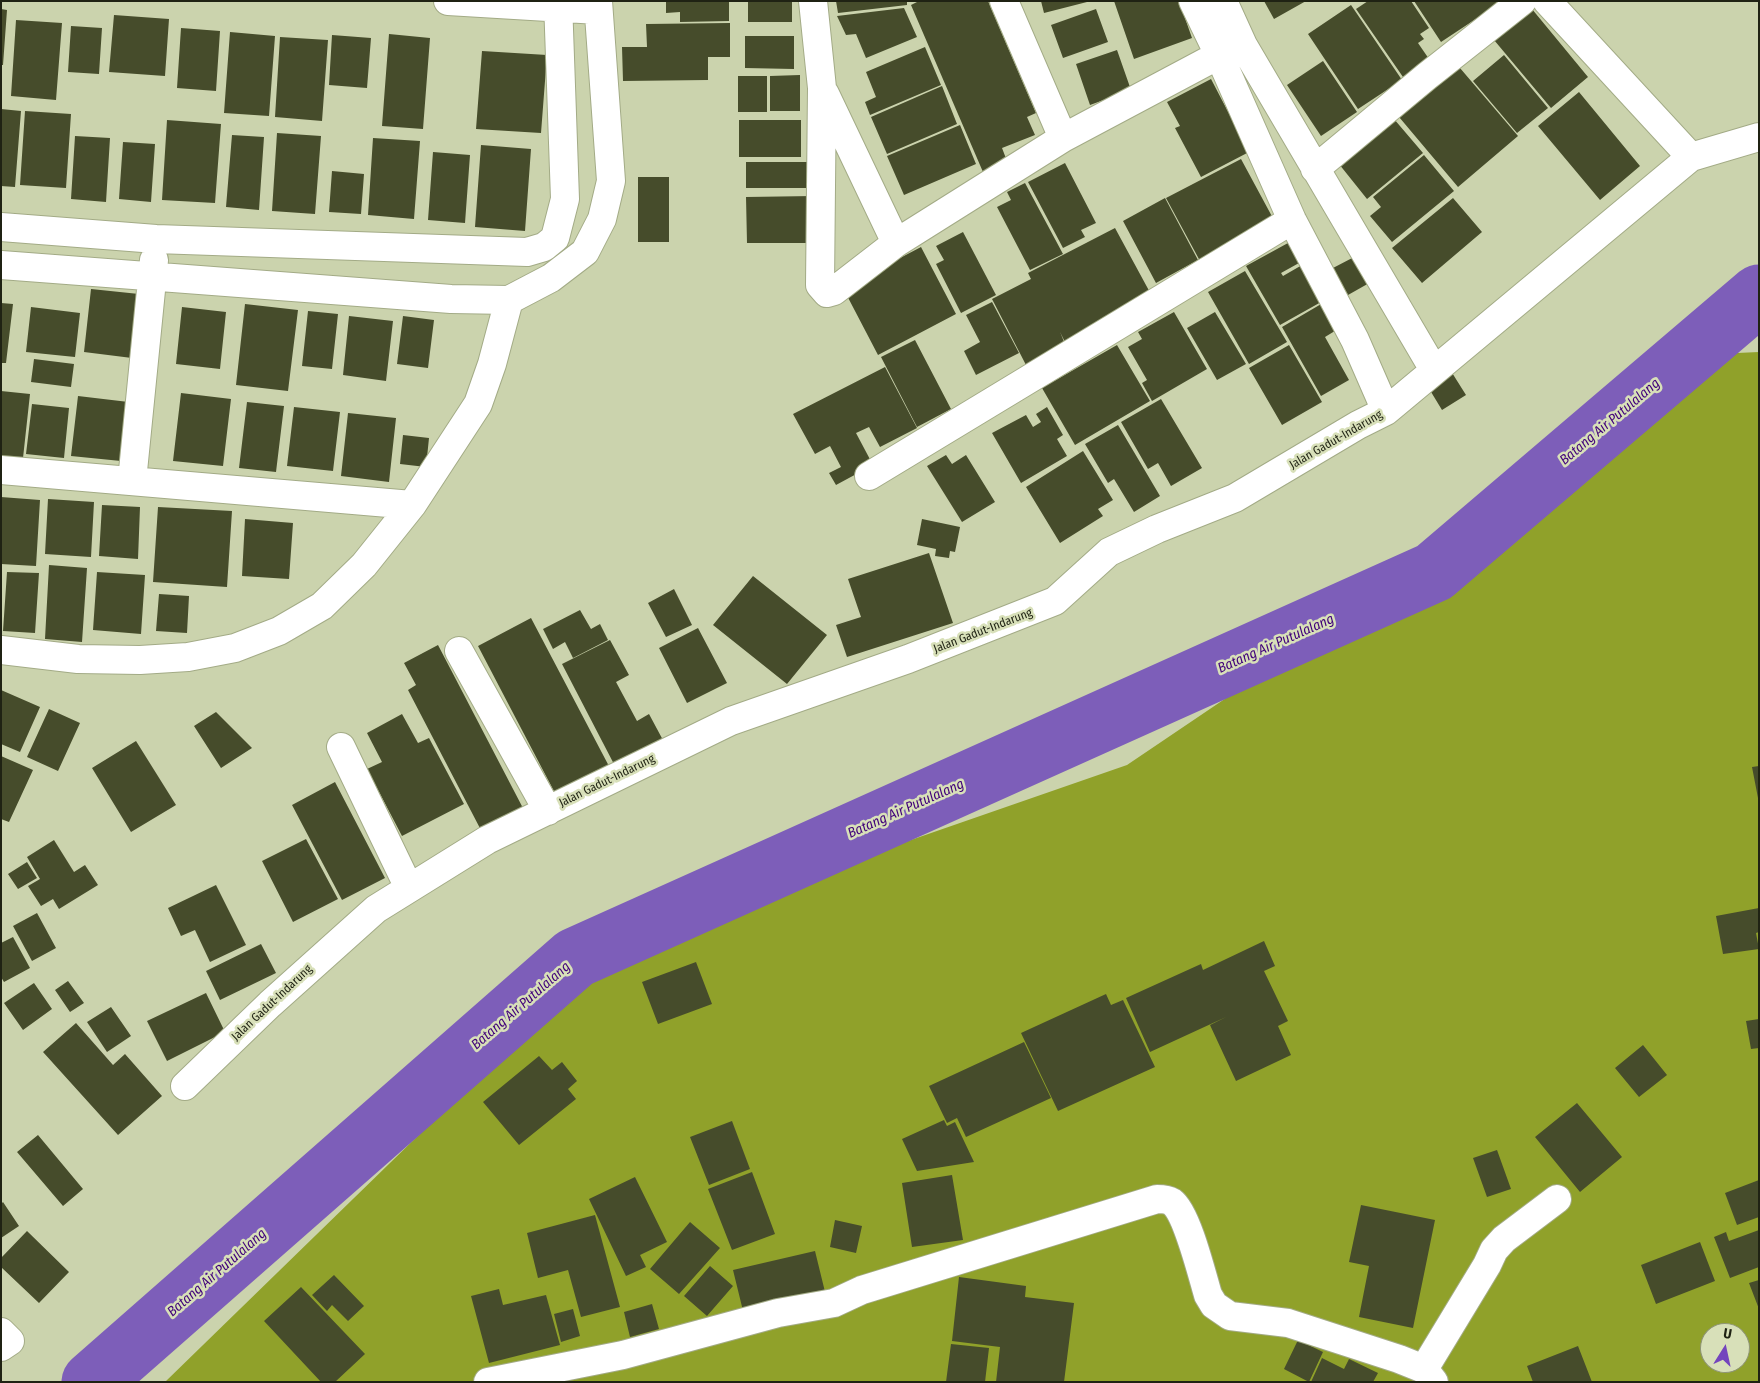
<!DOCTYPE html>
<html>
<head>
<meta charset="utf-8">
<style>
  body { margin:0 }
  #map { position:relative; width:1760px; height:1383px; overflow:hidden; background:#cbd3ad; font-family:"Fira Sans Condensed",sans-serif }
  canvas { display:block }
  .frame { position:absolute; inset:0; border:2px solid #1f2213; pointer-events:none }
  .north { position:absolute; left:1700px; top:1323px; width:50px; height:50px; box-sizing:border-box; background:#d8e0b9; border:1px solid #8e9477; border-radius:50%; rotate:10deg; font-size:14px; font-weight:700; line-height:20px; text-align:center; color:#1f2213 }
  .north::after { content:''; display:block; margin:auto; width:18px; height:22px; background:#7445bd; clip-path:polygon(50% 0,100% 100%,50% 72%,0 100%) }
</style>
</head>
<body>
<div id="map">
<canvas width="1760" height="1383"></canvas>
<div class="frame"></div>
<div class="north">U</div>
</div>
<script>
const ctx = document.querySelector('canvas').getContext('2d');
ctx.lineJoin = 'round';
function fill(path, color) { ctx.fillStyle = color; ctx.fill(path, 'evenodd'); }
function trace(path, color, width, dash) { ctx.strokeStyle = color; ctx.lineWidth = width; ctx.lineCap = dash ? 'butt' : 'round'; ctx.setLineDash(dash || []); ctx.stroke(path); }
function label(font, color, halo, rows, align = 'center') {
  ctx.font = font + ' "Fira Sans Condensed",sans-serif'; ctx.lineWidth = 5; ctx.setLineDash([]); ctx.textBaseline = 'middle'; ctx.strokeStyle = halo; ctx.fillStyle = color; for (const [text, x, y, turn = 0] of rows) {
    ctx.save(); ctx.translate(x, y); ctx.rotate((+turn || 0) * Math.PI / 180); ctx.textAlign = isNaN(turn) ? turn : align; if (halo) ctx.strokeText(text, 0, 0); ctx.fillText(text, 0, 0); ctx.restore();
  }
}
fill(new Path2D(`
  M 1759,352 L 1759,1382 L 165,1382 L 617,942 L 1127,765 L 1737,353 ZM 1710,1333 L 1740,1333 L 1740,1363 L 1710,1363 Z`), '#90a12a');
trace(new Path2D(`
  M 92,1382 L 575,958 L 1434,572 L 1759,295`), '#7d5eb9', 61);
fill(new Path2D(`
  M 666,1 L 729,1 L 729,21 L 680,22 L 680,12 L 666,13 Z
  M 748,1 L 792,1 L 792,22 L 748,22 Z
  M 836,1 L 907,1 L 907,5 L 838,13 Z
  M 919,1 L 988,1 L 1036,113 L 1027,117 L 1035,135 L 1002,148 L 1007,161 L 983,172 L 911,5 Z
  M 1041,1 L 1087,1 L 1087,2 L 1044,13 Z
  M 1114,1 L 1179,1 L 1192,38 L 1134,59 Z
  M 1264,1 L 1306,1 L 1274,19 Z
  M 1368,1 L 1411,1 L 1429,28 L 1420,34 L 1424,39 L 1418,43 L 1429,59 L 1403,77 L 1356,9 Z
  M 1414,1 L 1503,1 L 1441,42 Z
  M 1527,3 L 1588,77 L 1551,108 L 1489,34 Z
  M 1351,5 L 1402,80 L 1358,109 L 1308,34 Z
  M 904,8 L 917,37 L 866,58 L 856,34 L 846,35 L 837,16 Z
  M 1,9 L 7,10 L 3,65 L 1,65 Z
  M 1096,9 L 1108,42 L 1063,58 L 1051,25 Z
  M 114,15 L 169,19 L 165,76 L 109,72 Z
  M 16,20 L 62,23 L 56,100 L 11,96 Z
  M 730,23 L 730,57 L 708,57 L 708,80 L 623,81 L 622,47 L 647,47 L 646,24 Z
  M 71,26 L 102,28 L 99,74 L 68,72 Z
  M 181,28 L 220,31 L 216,91 L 177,88 Z
  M 230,32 L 275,36 L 269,116 L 224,113 Z
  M 389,34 L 430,38 L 423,129 L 382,126 Z
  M 332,35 L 371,38 L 367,88 L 329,85 Z
  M 745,36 L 794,36 L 794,69 L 745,68 Z
  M 280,37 L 328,40 L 322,121 L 275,117 Z
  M 925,47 L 941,85 L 870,115 L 865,102 L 876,97 L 866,72 Z
  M 1117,50 L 1131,90 L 1090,105 L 1076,64 Z
  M 482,51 L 547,55 L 541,133 L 476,129 Z
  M 1504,55 L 1548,108 L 1517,133 L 1473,81 Z
  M 1323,61 L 1357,112 L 1321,136 L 1287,85 Z
  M 1454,61 L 1518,136 L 1458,187 L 1394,111 Z
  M 800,75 L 800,111 L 770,111 L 770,76 Z
  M 738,76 L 767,76 L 767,112 L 738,112 Z
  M 1211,79 L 1249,152 L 1201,177 L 1175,128 L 1180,126 L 1167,102 Z
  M 942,86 L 957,124 L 887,154 L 871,117 Z
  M 1579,92 L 1640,166 L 1600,200 L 1538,126 Z
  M 1,109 L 21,111 L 15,187 L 1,186 Z
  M 25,111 L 71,114 L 66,188 L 20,185 Z
  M 1394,119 L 1423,153 L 1367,199 L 1339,164 Z
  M 167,120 L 221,124 L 215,203 L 162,200 Z
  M 739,120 L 801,120 L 801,157 L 739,157 Z
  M 960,125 L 976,164 L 904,195 L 887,156 Z
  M 277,133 L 321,136 L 315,214 L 272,211 Z
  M 232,135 L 264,137 L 259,210 L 226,207 Z
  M 75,136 L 110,138 L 106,202 L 71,199 Z
  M 373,138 L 420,141 L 414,219 L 368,215 Z
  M 123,142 L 155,144 L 151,202 L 119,199 Z
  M 481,145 L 531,149 L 525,231 L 475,227 Z
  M 433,152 L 470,155 L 465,223 L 428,220 Z
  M 1424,155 L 1454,191 L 1392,242 L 1370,216 L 1381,207 L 1373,197 Z
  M 1241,159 L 1275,222 L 1200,261 L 1166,198 Z
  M 746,162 L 809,162 L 810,188 L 746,188 Z
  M 1065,163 L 1096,223 L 1081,230 L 1085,237 L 1063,248 L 1028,182 Z
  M 332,171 L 364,174 L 361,214 L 329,212 Z
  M 638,177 L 669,177 L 669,242 L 638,242 Z
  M 1025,183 L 1063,254 L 1030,270 L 997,207 L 1011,200 L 1007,192 Z
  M 814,196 L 814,243 L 747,243 L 746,197 Z
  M 1165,198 L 1198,260 L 1156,283 L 1123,221 Z
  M 1453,198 L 1482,232 L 1422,283 L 1392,248 Z
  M 1115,228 L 1153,298 L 1066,344 L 1060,332 L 1065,344 L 1026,365 L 992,299 L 1031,279 L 1028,273 Z
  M 963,232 L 996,295 L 961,313 L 936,264 L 944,260 L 936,246 Z
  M 1288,243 L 1299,263 L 1281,273 L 1283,276 L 1309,261 L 1330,297 L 1280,325 L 1246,266 Z
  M 921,247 L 956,314 L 878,355 L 843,288 Z
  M 1356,256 L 1371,282 L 1348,295 L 1333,268 Z
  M 1245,271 L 1287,342 L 1249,364 L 1208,292 Z
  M 91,289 L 139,294 L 132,358 L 84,352 Z
  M 1328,300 L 1343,326 L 1325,337 L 1349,380 L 1321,396 L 1282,327 Z
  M 992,302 L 1019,353 L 976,375 L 964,351 L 980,342 L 966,315 Z
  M 1,303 L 13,304 L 6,363 L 1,363 Z
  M 245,304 L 298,310 L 288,391 L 236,385 Z
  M 31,307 L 80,313 L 75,357 L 26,352 Z
  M 182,307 L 226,312 L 220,369 L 176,364 Z
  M 308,311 L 338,314 L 332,369 L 302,366 Z
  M 1174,312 L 1207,369 L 1152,401 L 1142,383 L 1147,380 L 1128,347 L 1142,339 L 1138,332 Z
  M 1215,312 L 1246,364 L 1217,380 L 1187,328 Z
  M 349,316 L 393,321 L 386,381 L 343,375 Z
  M 403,316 L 434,320 L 428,368 L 397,364 Z
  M 915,340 L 951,409 L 917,427 L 881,357 Z
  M 1117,345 L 1150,401 L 1075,445 L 1042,388 Z
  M 1289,345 L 1322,402 L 1282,425 L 1249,368 Z
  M 34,359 L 74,364 L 71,387 L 31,382 Z
  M 885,367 L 917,428 L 880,447 L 869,427 L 856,433 L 873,465 L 836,485 L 829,473 L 841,467 L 830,446 L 815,454 L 793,414 Z
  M 1449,368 L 1466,395 L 1442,410 L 1425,382 Z
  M 1,391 L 30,394 L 23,458 L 1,456 Z
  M 181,393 L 231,399 L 223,466 L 173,461 Z
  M 78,396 L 137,403 L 131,462 L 71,456 Z
  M 1161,399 L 1202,468 L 1171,486 L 1158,463 L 1148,469 L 1121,422 Z
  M 247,402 L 284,406 L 276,472 L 239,468 Z
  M 32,404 L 69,408 L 64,458 L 26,454 Z
  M 294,407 L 340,412 L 333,471 L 287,466 Z
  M 1047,407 L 1063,435 L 1057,439 L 1067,456 L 1021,483 L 992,433 L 1026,415 L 1033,427 L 1041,422 L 1036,414 Z
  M 348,413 L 396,418 L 389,482 L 341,476 Z
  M 1118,425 L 1160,496 L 1134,512 L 1114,479 L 1108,483 L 1085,444 Z
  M 403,435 L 429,438 L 426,467 L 400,464 Z
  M 1083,451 L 1113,500 L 1098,509 L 1103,516 L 1060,543 L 1026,487 Z
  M 946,455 L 952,464 L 966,455 L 995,502 L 962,522 L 927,466 Z
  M 1,497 L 40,500 L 36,566 L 1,564 Z
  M 48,499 L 94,502 L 91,557 L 45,554 Z
  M 102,505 L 140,507 L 138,559 L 99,556 Z
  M 158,507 L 232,511 L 227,587 L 153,582 Z
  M 245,519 L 293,523 L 289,579 L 242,576 Z
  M 922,519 L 960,527 L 955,552 L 950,551 L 949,558 L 935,556 L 936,549 L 917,545 Z
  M 929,553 L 953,623 L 847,657 L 836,625 L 861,617 L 848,579 Z
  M 49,565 L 87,568 L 82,642 L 45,639 Z
  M 7,572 L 39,573 L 35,633 L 3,631 Z
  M 97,572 L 145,575 L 141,634 L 93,630 Z
  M 753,576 L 827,635 L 787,684 L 713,625 Z
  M 674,589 L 692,625 L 666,637 L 648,603 Z
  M 159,594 L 189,596 L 187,633 L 156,631 Z
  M 580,610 L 591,629 L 600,624 L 608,640 L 573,658 L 565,642 L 553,649 L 543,629 Z
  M 531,618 L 611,770 L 557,797 L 478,646 Z
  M 698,628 L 727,683 L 687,703 L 659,648 Z
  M 610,640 L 629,675 L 616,682 L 637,721 L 649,714 L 664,742 L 616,768 L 562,664 Z
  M 438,645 L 525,812 L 483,834 L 408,690 L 416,685 L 404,663 Z
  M 1,690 L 40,707 L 20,752 L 1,744 Z
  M 49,709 L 80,723 L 58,771 L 27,757 Z
  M 216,712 L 252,748 L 221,768 L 194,726 Z
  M 402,714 L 418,743 L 429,738 L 464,804 L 402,836 L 367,769 L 382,762 L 367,733 Z
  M 136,741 L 176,805 L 131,832 L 92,768 Z
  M 1,756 L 33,770 L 9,822 L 1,819 Z
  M 1759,766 L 1759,798 L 1758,798 L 1752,767 Z
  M 335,782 L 385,878 L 342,900 L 292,805 Z
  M 306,839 L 338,899 L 293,922 L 262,861 Z
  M 54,840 L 74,872 L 85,865 L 98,885 L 59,909 L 53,899 L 41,906 L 28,886 L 40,879 L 27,857 Z
  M 27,862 L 37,878 L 18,889 L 8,874 Z
  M 216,885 L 246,945 L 210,962 L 195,930 L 181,936 L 168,908 Z
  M 1759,908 L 1759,932 L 1756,933 L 1759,949 L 1723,954 L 1716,916 Z
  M 37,913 L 56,948 L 32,961 L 13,926 Z
  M 13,937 L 30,968 L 4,982 L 1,977 L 1,943 Z
  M 1264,941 L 1275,966 L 1264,971 L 1288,1021 L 1278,1026 L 1291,1055 L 1236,1081 L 1210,1025 L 1226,1017 L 1150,1052 L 1126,998 L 1201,964 L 1203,970 Z
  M 261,944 L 276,973 L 220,1000 L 206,971 Z
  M 696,962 L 712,1004 L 658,1024 L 642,982 Z
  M 68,981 L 84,1003 L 70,1012 L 55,990 Z
  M 34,983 L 52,1009 L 23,1030 L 4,1003 Z
  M 206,993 L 225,1032 L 167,1061 L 147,1021 Z
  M 1106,994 L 1111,1005 L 1123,1000 L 1155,1067 L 1058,1111 L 1021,1033 Z
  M 111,1007 L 131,1036 L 107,1052 L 87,1022 Z
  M 1759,1019 L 1759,1048 L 1751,1049 L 1746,1021 Z
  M 76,1023 L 113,1065 L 125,1054 L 162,1096 L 118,1135 L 43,1052 Z
  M 1024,1042 L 1051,1098 L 966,1137 L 957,1118 L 947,1123 L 929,1086 Z
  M 1643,1045 L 1667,1075 L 1639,1097 L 1615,1068 Z
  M 539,1056 L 552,1070 L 562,1062 L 577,1081 L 568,1089 L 576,1099 L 519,1145 L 483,1102 Z
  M 1577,1103 L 1622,1157 L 1580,1192 L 1535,1137 Z
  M 944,1120 L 947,1126 L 955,1122 L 974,1162 L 917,1171 L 902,1139 Z
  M 732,1121 L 750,1169 L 709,1185 L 690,1137 Z
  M 38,1135 L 83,1189 L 63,1206 L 17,1152 Z
  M 1497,1150 L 1511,1189 L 1487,1197 L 1473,1158 Z
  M 752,1172 L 775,1234 L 732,1250 L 708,1189 Z
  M 952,1175 L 963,1240 L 912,1247 L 902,1183 Z
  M 635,1177 L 667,1242 L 640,1255 L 646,1267 L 626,1276 L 589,1199 Z
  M 1759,1180 L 1759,1217 L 1737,1225 L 1725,1193 Z
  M 3,1202 L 19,1226 L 1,1238 L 1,1204 Z
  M 1361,1205 L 1435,1220 L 1413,1328 L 1359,1317 L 1369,1266 L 1349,1262 Z
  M 595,1215 L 620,1307 L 581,1317 L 568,1270 L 538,1278 L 527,1233 Z
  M 835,1220 L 862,1226 L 856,1253 L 830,1247 Z
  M 690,1222 L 720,1248 L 679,1294 L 650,1269 Z
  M 1759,1230 L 1759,1267 L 1730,1278 L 1714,1237 L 1726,1232 L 1729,1241 Z
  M 27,1231 L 69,1272 L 39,1303 L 1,1267 L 1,1258 Z
  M 1700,1242 L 1715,1281 L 1656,1304 L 1641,1265 Z
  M 815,1251 L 827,1300 L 745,1319 L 733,1270 Z
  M 710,1266 L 733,1286 L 707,1316 L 684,1296 Z
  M 334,1275 L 364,1306 L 348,1321 L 332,1305 L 327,1311 L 312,1295 Z
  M 959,1277 L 1026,1286 L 1025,1297 L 1074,1303 L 1064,1382 L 996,1382 L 1000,1347 L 952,1341 Z
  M 1759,1280 L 1759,1309 L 1749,1283 Z
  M 301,1287 L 365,1354 L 335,1382 L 321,1382 L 264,1321 Z
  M 499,1289 L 503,1305 L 546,1295 L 560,1345 L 489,1363 L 471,1296 Z
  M 652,1304 L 659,1329 L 630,1337 L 624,1312 Z
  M 573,1309 L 580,1336 L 561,1342 L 554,1314 Z
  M 1298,1340 L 1323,1352 L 1309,1382 L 1284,1369 Z
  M 951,1344 L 989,1348 L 985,1382 L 946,1382 Z
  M 1578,1346 L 1592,1382 L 1533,1382 L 1527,1366 Z
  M 1322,1358 L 1344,1369 L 1349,1359 L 1378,1373 L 1373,1382 L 1311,1382 Z`), '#464c2b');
const minor = new Path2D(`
  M 448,1 L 598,10
  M 813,1 L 822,88 L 820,285 L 827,293 L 834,291 L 896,243 L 1063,138 L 1219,55
  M 1004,1 L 1063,138
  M 1193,1 L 1219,55 L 1292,220 L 1355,340 L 1386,411
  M 1223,1 L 1243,45 L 1434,370
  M 1547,1 L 1691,157
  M 825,94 L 896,243
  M 1315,169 L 1427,76 L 1522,1
  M 1,227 L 156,239 L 527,252 L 544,247 L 555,238 L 565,199 L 558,1
  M 1,265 L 451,299 L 509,300 L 551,278 L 585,252 L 602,219 L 611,181 L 598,1
  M 1,470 L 412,505
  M 869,476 L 1292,220
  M 132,481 L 154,260
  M 1,650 L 78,659 L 140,660 L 188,657 L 235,648 L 279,631 L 322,606 L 364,565 L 412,505 L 478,404 L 492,364 L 509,300
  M 459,651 L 548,811
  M 341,747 L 409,888
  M 185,1086 L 270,1004 L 376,909 L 487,840 L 731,721 L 908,659 L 1055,601 L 1109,552 L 1157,529 L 1235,498 L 1358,425 L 1386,411 L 1691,157 L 1759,137
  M 1,1332 L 10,1341 L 1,1347
  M 1424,1369 L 1487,1265 L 1494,1250 L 1504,1239 L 1557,1199
  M 488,1382 L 623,1355 L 778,1313 L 834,1303 L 862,1290 L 1157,1199 C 1162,1199 1167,1199 1172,1202 C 1187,1213 1202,1275 1208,1295 L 1214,1305 L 1230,1316 L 1288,1323 L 1399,1359 L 1424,1369 L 1434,1382`);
trace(minor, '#a3ab86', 30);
trace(minor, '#fff', 28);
label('12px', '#1f2213', '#d8e0b9', [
  ["Jalan Gadut-Indarung",1336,440,-30],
  ["Jalan Gadut-Indarung",983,631,-21],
  ["Jalan Gadut-Indarung",607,781,-26],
  ["Jalan Gadut-Indarung",272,1003,-43]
]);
label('italic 14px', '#40017a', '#d8e0b9', [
  ["Batang Air Putulalang",1610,422,-40],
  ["Batang Air Putulalang",1276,644,-24],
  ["Batang Air Putulalang",906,809,-24],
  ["Batang Air Putulalang",521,1006,-41],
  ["Batang Air Putulalang",217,1273,-41]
]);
</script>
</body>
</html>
